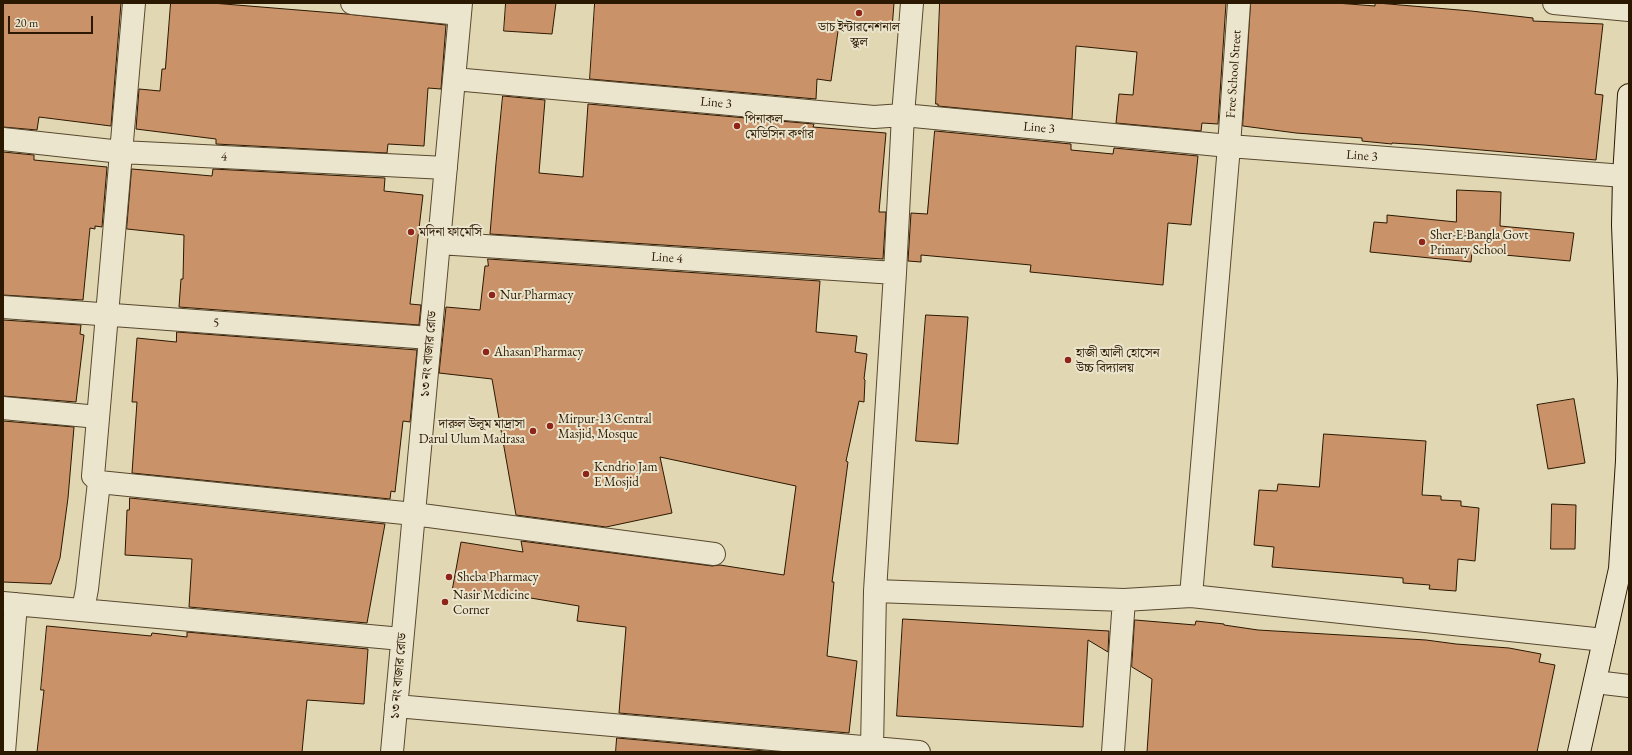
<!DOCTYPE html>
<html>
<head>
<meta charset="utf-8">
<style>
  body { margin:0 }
  #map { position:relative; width:1632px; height:755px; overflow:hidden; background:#e1d7b3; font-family:"EB Garamond",serif }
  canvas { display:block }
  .frame { position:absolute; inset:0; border:4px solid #2b1801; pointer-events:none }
  .scale { position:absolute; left:8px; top:16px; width:85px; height:18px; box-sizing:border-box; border:2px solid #2b1801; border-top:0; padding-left:5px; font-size:12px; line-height:14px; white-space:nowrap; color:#2b1801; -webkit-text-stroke:3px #ece5ce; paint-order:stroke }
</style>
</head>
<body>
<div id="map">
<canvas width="1632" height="755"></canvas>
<div class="frame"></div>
<div class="scale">20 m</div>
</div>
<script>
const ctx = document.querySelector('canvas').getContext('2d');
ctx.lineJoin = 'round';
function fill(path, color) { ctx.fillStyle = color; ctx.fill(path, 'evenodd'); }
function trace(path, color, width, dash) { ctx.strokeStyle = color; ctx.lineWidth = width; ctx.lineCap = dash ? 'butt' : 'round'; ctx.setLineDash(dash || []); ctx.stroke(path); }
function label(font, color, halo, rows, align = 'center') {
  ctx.font = font + ' "EB Garamond","Noto Serif Bengali",serif'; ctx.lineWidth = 4; ctx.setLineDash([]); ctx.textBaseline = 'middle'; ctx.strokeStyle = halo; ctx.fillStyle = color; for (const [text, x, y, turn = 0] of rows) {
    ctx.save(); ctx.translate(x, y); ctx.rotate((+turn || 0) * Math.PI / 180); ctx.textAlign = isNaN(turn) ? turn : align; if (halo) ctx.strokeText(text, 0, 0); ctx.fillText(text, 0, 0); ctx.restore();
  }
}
const building = new Path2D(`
  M 3,3 L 121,3 L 111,126 L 39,117 L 37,130 L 3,127 Z
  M 171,3 L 212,3 L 347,14 L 446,25 L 441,89 L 428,88 L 424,146 L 388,144 L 387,153 L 216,144 L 216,139 L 136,129 L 139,89 L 160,91 L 162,69 L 165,69 Z
  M 506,3 L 556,3 L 552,34 L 504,31 Z
  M 595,3 L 894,3 L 892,29 L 839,24 L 831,81 L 817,79 L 816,99 L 590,79 Z
  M 940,3 L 1226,3 L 1218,124 L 1202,123 L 1201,131 L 1116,123 L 1119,94 L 1133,95 L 1137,52 L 1076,46 L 1072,119 L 938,106 L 938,104 L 936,104 Z
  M 1251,3 L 1336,3 L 1375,6 L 1375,3 L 1377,3 L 1471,11 L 1533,18 L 1533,21 L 1603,24 L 1595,94 L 1603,95 L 1596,160 L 1424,145 L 1392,143 L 1392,144 L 1362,141 L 1362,138 L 1296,133 L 1243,126 Z
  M 503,96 L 545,100 L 539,173 L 583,177 L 588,104 L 814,124 L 813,127 L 886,133 L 879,212 L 886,212 L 883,259 L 490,234 L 496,163 Z
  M 935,131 L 1071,144 L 1071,150 L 1113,154 L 1114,148 L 1198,156 L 1191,225 L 1168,223 L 1163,285 L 1030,272 L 1031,265 L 921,255 L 921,262 L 908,261 L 911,213 L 927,214 Z
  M 3,152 L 34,155 L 34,160 L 107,167 L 102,227 L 95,226 L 95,229 L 90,228 L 83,300 L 3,295 Z
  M 132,169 L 212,176 L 213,169 L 385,178 L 384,191 L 423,195 L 410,304 L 421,305 L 419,325 L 179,307 L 181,279 L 183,279 L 184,235 L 127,229 Z
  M 1457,190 L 1501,192 L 1500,226 L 1574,233 L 1570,261 L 1472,252 L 1471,262 L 1370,252 L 1374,222 L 1387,223 L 1387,215 L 1456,222 Z
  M 488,259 L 820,281 L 816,332 L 857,336 L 855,352 L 867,354 L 864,379 L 865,380 L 864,402 L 859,401 L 846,461 L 848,462 L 832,582 L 834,582 L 827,656 L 857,661 L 849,733 L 619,713 L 626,627 L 577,621 L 579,606 L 482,590 L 481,595 L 452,591 L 461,542 L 523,552 L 521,541 L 712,566 L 720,565 L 784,575 L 796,486 L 660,457 L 672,513 L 606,527 L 516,515 L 492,379 L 439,373 L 446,307 L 480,310 L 485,266 L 488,266 Z
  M 926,315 L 968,317 L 958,444 L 916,441 Z
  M 3,320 L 81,325 L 80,334 L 84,335 L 76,402 L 3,396 Z
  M 177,332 L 417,350 L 410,422 L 403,421 L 395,492 L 391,491 L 390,499 L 132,473 L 137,402 L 132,402 L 137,338 L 176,342 Z
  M 1574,399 L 1585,463 L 1548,469 L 1537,405 Z
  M 3,421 L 74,427 L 68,498 L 60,558 L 51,584 L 3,582 Z
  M 1324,434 L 1426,441 L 1422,495 L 1441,496 L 1441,500 L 1461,501 L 1461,506 L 1479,508 L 1475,561 L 1458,559 L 1456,591 L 1429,589 L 1430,585 L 1403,583 L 1403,578 L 1272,567 L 1274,547 L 1254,545 L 1259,490 L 1277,491 L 1278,484 L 1319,487 Z
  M 130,498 L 385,524 L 367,623 L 189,607 L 192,559 L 125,555 L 127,510 L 129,510 Z
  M 1552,504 L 1576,505 L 1575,549 L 1551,549 Z
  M 903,619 L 1109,631 L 1108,652 L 1088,640 L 1083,727 L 897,716 Z
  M 1135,620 L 1195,625 L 1196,621 L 1224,624 L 1224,625 L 1258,630 L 1426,640 L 1456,644 L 1509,648 L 1541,654 L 1539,662 L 1555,665 L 1537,752 L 1147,752 L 1152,679 L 1132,667 Z
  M 47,626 L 151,636 L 152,633 L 187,637 L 187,632 L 368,649 L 364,704 L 307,700 L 302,752 L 37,752 L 44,690 L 41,690 Z
  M 617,738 L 776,752 L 616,752 Z`);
fill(building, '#ca9268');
trace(building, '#2b1801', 1);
const street = new Path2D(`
  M 134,3 L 93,476 L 99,482 L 414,514 L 714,554
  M 352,3 L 460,14
  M 1554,3 L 1629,10
  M 454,79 L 874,117 L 903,115 L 1229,146 L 1624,176
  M 3,139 L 121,152 L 446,168
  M 439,243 L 895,273
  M 3,307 L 430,338
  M 3,408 L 98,417
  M 875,591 L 1124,600 L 1191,596 L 1229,146 L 1239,3
  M 1191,596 L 1604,640
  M 3,603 L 402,639
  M 83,610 L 87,589 L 99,482
  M 1595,682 L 1629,686
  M 396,706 L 919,752
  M 872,749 L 875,591 L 895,273 L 903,115 L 912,3
  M 4,752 L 16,604
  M 392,752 L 461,3
  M 1113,752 L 1124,600`);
const secondary = new Path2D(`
  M 1579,752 L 1620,569 L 1627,461 L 1629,380 L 1623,225 L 1624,176 L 1629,95`);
trace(street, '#58482e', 24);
trace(secondary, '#2b1801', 24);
trace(street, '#ece5ce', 22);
trace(secondary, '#ece5ce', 22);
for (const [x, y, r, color] of [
  [859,13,4,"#8f2418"],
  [737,126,4,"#8f2418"],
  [411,232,4,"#8f2418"],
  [1422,242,4,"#8f2418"],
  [492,295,4,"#8f2418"],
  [486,352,4,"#8f2418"],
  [1068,360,4,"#8f2418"],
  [550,426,4,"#8f2418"],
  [533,431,4,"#8f2418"],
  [586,474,4,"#8f2418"],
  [449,577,4,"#8f2418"],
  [445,602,4,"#8f2418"]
]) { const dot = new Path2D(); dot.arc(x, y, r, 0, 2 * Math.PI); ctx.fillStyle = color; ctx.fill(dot); trace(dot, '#ece5ce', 1.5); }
label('13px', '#2b1801', '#ece5ce', [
  ["ডাচ ইন্টারনেশনাল",859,27,"center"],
  ["স্কুল",859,42,"center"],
  ["পিনাকল",745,119],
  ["মেডিসিন কর্ণার",745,134],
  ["মদিনা ফার্মেসি",419,232],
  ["Sher-E-Bangla Govt",1430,235],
  ["Primary School",1430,250],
  ["Nur Pharmacy",500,295],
  ["Ahasan Pharmacy",494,352],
  ["হাজী আলী হোসেন",1076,353],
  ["উচ্চ বিদ্যালয়",1076,368],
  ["Mirpur-13 Central",558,419],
  ["Masjid, Mosque",558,434],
  ["দারুল উলূম মাদ্রাসা",525,424,"right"],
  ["Darul Ulum Madrasa",525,439,"right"],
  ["Kendrio Jam",594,467],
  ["E Mosjid",594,482],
  ["Sheba Pharmacy",457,577],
  ["Nasir Medicine",453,595],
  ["Corner",453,610]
], 'left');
label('13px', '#2b1801', '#ece5ce', [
  ["Free School Street",1234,74,-86],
  ["Line 3",716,103,5],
  ["Line 3",1039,128,5],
  ["Line 3",1362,156,4],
  ["4",224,157,3],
  ["Line 4",667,258,4],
  ["5",216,323,4],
  ["১৩ নং বাজার রোড",429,354,-85],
  ["১৩ নং বাজার রোড",399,676,-85]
]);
</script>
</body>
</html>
